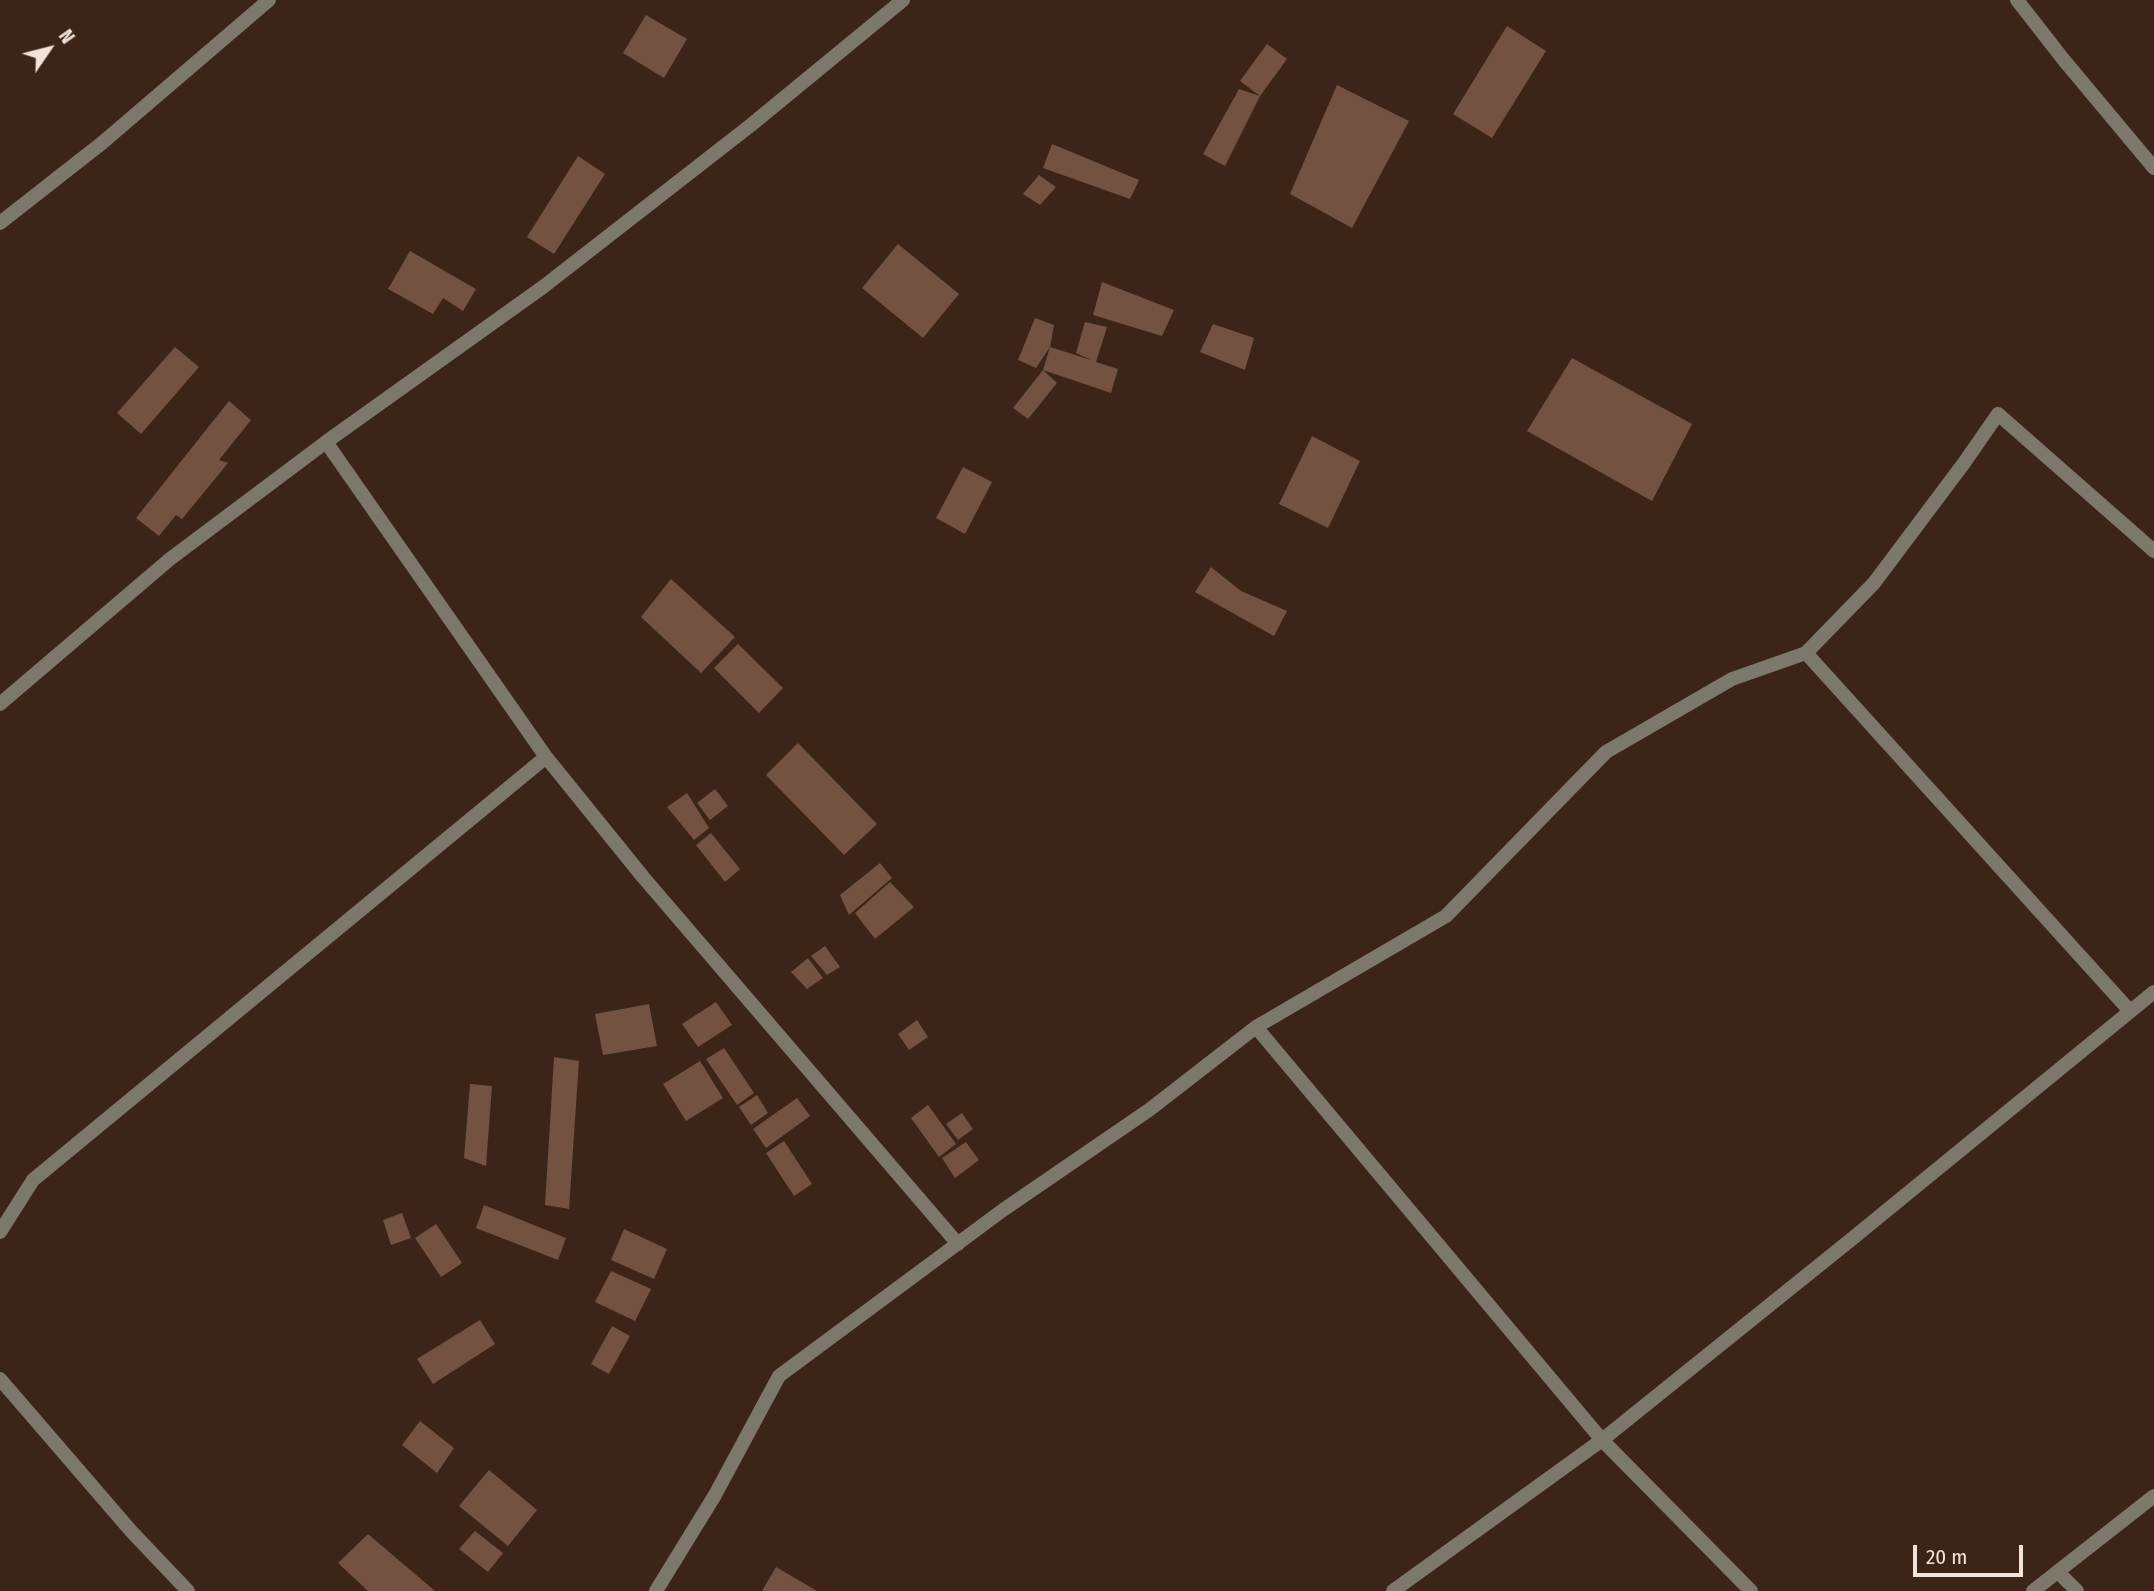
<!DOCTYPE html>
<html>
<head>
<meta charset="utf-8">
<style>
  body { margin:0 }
  #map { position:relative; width:2154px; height:1591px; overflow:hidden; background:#3c2518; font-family:"Fira Sans Condensed",sans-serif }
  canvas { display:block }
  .north { position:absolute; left:14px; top:14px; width:70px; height:70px; -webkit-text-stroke:5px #3c2518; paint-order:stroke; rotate:55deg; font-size:19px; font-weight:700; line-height:28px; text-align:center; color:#f2e2da }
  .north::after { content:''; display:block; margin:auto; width:24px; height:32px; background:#f2e2da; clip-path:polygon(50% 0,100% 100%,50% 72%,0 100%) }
  .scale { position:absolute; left:1913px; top:1545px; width:110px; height:32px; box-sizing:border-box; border:4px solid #f2e2da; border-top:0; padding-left:9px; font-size:21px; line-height:24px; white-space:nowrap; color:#f2e2da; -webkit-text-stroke:5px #3c2518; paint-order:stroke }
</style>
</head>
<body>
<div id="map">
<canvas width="2154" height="1591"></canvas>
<div class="north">N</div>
<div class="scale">20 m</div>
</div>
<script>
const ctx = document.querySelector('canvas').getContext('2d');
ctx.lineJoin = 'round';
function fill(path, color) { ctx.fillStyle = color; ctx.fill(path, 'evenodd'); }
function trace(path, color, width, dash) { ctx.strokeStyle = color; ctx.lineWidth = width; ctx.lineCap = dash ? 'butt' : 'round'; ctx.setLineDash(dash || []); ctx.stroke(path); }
fill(new Path2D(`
  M 646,15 L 687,39 L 664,78 L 623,53 Z
  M 1507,26 L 1546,51 L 1492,138 L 1453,114 Z
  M 1267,44 L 1287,59 L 1260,96 L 1240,81 Z
  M 1337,85 L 1409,121 L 1352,228 L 1290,194 Z
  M 1239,89 L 1260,96 L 1225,166 L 1203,154 Z
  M 1052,144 L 1139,180 L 1130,199 L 1043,168 Z
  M 578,156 L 605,174 L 554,254 L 527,237 Z
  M 1039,175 L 1056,187 L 1040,205 L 1023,194 Z
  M 898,244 L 959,294 L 923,338 L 862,288 Z
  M 410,251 L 476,289 L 463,311 L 443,298 L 433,314 L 388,289 Z
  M 1102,282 L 1174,310 L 1162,336 L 1093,315 Z
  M 1035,318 L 1054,325 L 1050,347 L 1091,360 L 1076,353 L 1085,322 L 1107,327 L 1096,362 L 1118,369 L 1111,393 L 1043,370 L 1050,347 L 1036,368 L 1018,360 Z
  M 1213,324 L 1254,338 L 1245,370 L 1200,352 Z
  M 175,347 L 199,367 L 141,434 L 117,413 Z
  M 1572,358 L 1692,424 L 1652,501 L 1527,431 Z
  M 1043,370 L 1057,383 L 1028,419 L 1013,408 Z
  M 229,401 L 251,420 L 219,460 L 228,463 L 182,519 L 176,515 L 159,536 L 136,518 Z
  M 1312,436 L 1360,461 L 1328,528 L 1279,504 Z
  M 963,467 L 992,482 L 965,534 L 936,518 Z
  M 1211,567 L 1241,591 L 1287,611 L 1274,636 L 1195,592 Z
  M 671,579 L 735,637 L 701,673 L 641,617 Z
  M 738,644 L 783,688 L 759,713 L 714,668 Z
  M 798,743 L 877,824 L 844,855 L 766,775 Z
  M 715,789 L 728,806 L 710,820 L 697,803 Z
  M 687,793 L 709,828 L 694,840 L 667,807 Z
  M 711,833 L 740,869 L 725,882 L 696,845 Z
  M 880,863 L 892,878 L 849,915 L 840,895 Z
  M 890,882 L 914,907 L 875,939 L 855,913 Z
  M 825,946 L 840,967 L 827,975 L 811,956 Z
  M 808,958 L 823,978 L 807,989 L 791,972 Z
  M 716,1002 L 732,1025 L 698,1047 L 682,1024 Z
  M 649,1004 L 657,1046 L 603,1055 L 595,1014 Z
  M 917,1020 L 928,1037 L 909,1050 L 898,1034 Z
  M 724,1048 L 754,1093 L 737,1105 L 706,1059 Z
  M 554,1057 L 579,1061 L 569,1209 L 545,1205 Z
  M 700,1061 L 723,1098 L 686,1121 L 663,1084 Z
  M 470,1084 L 492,1086 L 486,1166 L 464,1158 Z
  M 757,1095 L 768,1113 L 751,1125 L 739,1107 Z
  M 797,1098 L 810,1116 L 766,1148 L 753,1129 Z
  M 928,1105 L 956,1144 L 939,1157 L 911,1118 Z
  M 962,1113 L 973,1129 L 958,1140 L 946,1124 Z
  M 784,1141 L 812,1184 L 794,1196 L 766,1153 Z
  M 966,1142 L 979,1160 L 955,1178 L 942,1158 Z
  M 484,1205 L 566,1238 L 558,1260 L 476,1228 Z
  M 402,1213 L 411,1238 L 391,1245 L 383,1220 Z
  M 436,1224 L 462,1263 L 441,1277 L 415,1238 Z
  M 624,1229 L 667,1249 L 654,1279 L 611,1260 Z
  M 611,1271 L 651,1289 L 635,1321 L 595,1302 Z
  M 480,1320 L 495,1344 L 433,1384 L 417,1359 Z
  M 612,1326 L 630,1336 L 609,1374 L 591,1364 Z
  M 420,1421 L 454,1448 L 437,1473 L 402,1445 Z
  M 489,1470 L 537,1510 L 508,1546 L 459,1506 Z
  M 475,1531 L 503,1553 L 488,1572 L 459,1549 Z
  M 368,1534 L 435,1591 L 368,1591 L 338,1563 Z
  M 776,1567 L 817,1591 L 762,1591 Z`), '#735241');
trace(new Path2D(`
  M 2017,0 L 2063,59 L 2154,168
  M 0,223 L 102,143 L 269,0
  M 326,442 L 546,757 L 643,877 L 958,1244
  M 1806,653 L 2130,1011
  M 0,704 L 170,559 L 326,442 L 543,287 L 751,125 L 903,0
  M 1256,1027 L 1602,1440 L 1751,1591
  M 0,1232 L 33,1180 L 546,757
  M 0,1379 L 131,1531 L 188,1591
  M 2059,1573 L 2077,1591
  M 656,1591 L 715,1495 L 779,1376 L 1003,1210 L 1149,1110 L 1256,1027 L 1446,916 L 1606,752 L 1732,679 L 1806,653 L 1874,583 L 1964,463 L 1998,414 L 2154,551
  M 1393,1591 L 1602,1440 L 1853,1238 L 2154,992
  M 2033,1591 L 2154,1496`), '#7d786c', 14);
</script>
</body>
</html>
